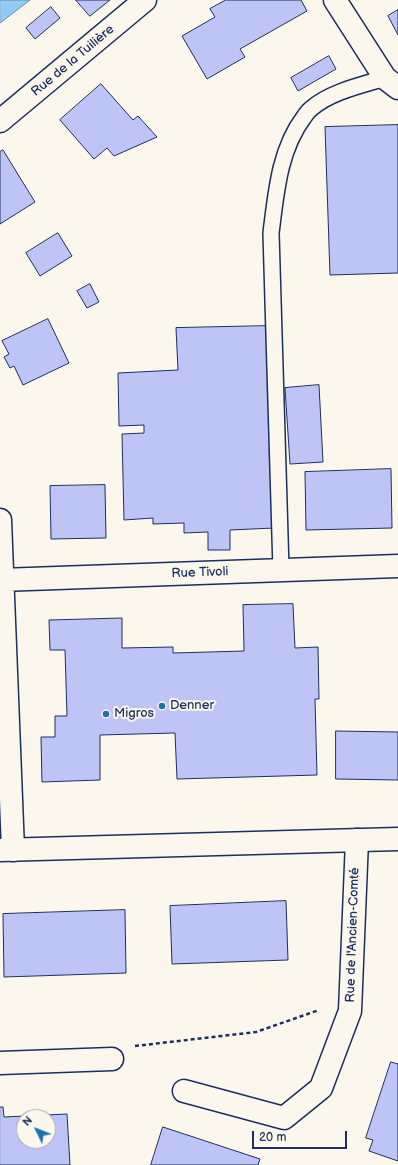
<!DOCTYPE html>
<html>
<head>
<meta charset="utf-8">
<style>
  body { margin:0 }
  #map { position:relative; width:398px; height:1165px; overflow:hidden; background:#fbf7ec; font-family:"Balsamiq Sans",sans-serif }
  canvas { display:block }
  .north { position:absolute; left:16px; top:1109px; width:40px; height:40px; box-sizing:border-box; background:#fbf7ec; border:1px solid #a1a7b3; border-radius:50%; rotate:313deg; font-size:11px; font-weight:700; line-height:16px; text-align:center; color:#1b2f5e }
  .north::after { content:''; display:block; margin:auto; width:14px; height:18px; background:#1f6fb2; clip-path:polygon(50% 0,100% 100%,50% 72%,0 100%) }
  .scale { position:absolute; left:252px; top:1131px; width:95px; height:18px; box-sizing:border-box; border:2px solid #1b2f5e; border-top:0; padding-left:5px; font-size:12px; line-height:14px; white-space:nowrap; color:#1b2f5e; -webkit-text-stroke:3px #fbf7ec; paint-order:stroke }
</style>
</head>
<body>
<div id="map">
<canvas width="398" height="1165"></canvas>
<div class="north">N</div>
<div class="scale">20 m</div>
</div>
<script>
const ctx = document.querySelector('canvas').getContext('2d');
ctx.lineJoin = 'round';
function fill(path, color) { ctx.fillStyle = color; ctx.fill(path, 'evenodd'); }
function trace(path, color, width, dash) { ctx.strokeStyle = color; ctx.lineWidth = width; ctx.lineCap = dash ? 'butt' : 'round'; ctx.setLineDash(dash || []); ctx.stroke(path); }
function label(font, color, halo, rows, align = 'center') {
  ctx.font = font + ' "Balsamiq Sans",sans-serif'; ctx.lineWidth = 4; ctx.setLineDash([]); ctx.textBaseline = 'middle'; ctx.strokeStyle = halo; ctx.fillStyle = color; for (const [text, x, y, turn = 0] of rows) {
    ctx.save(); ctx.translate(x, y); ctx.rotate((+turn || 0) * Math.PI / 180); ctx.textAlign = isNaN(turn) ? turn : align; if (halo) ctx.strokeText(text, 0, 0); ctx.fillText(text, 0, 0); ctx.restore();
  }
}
const water = new Path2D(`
  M 0,0 L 30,0 L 0,23 Z`);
fill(water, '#93caf2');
trace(water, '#638cb7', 1);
const building = new Path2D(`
  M 76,0 L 110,0 L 90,16 Z
  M 226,0 L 301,0 L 307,11 L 240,49 L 245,57 L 207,79 L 182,36 L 215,17 L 210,9 Z
  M 51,7 L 60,18 L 35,39 L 26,28 Z
  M 398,10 L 398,35 L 388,16 Z
  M 329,56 L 336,69 L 298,91 L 291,78 Z
  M 101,84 L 133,120 L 138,116 L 157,137 L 114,156 L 107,148 L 94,159 L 60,120 Z
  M 398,125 L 398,273 L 330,275 L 325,127 Z
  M 3,150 L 35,202 L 0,224 L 0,152 Z
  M 58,233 L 72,256 L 40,276 L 26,253 Z
  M 90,284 L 99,302 L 87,308 L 77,291 Z
  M 48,319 L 69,363 L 23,385 L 14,366 L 10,368 L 4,357 L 9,354 L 2,341 Z
  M 268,326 L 274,528 L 230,530 L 230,550 L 208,550 L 208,532 L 184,533 L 184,523 L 153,524 L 153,518 L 124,520 L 122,434 L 144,433 L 144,425 L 119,426 L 118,373 L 178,370 L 176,328 Z
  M 319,385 L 323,462 L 290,464 L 285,388 Z
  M 391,469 L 392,528 L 306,530 L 305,472 Z
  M 105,485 L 106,538 L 51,539 L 50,486 Z
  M 293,604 L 295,648 L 318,647 L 319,699 L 315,699 L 317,775 L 177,779 L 175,733 L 100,735 L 100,780 L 42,782 L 41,737 L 55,737 L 55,716 L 67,716 L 65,650 L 50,650 L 49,620 L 122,618 L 122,648 L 173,647 L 173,653 L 244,651 L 243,605 Z
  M 336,731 L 398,732 L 398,780 L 336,779 Z
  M 286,901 L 288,960 L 172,964 L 170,906 Z
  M 125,910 L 126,973 L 4,977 L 3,914 Z
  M 391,1062 L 398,1064 L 398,1161 L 369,1151 L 373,1140 L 366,1138 Z
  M 0,1107 L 3,1107 L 4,1117 L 67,1114 L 70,1165 L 0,1165 ZM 24,1117 L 48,1117 L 48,1141 L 24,1141 Z
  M 163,1127 L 260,1159 L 258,1165 L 151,1165 Z`);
fill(building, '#bfc4f6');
trace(building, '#1b2f5e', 1);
const lane = new Path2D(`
  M 281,570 L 271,233 C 276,194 279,150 304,117 C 306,114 309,110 312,108 C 330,92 362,85 385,78`);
const street = new Path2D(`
  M 335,0 L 385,78 L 398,88
  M 0,121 L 145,0
  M 0,520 L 13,850
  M 0,580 L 398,566
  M 0,1063 L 112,1059
  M 184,1091 L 284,1118 L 321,1088 L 350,1011 L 357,840`);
const secondary = new Path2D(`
  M 0,850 L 398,839`);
trace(lane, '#1b2f5e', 18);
trace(street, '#1b2f5e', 25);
trace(secondary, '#1b2f5e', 25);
trace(new Path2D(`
  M 135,1046 L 256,1032 L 319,1010`), '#1b2f5e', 2.5, [4, 3]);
trace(lane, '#fbf7ec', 15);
trace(street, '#fbf7ec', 22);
trace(secondary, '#fbf7ec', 22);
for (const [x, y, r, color] of [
  [162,706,4,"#1f6fb2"],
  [106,714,4,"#1f6fb2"]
]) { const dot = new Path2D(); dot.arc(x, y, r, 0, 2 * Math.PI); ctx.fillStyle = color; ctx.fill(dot); trace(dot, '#fbf7ec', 1.5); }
label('13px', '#1b2f5e', '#fbf7ec', [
  ["Rue de la Tuilière",73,61,-40],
  ["Rue Tivoli",200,573,-2],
  ["Rue de l'Ancien-Comté",353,935,-88]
]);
label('13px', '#1b2f5e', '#fbf7ec', [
  ["Denner",170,706],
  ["Migros",114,714]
], 'left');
</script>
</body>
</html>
